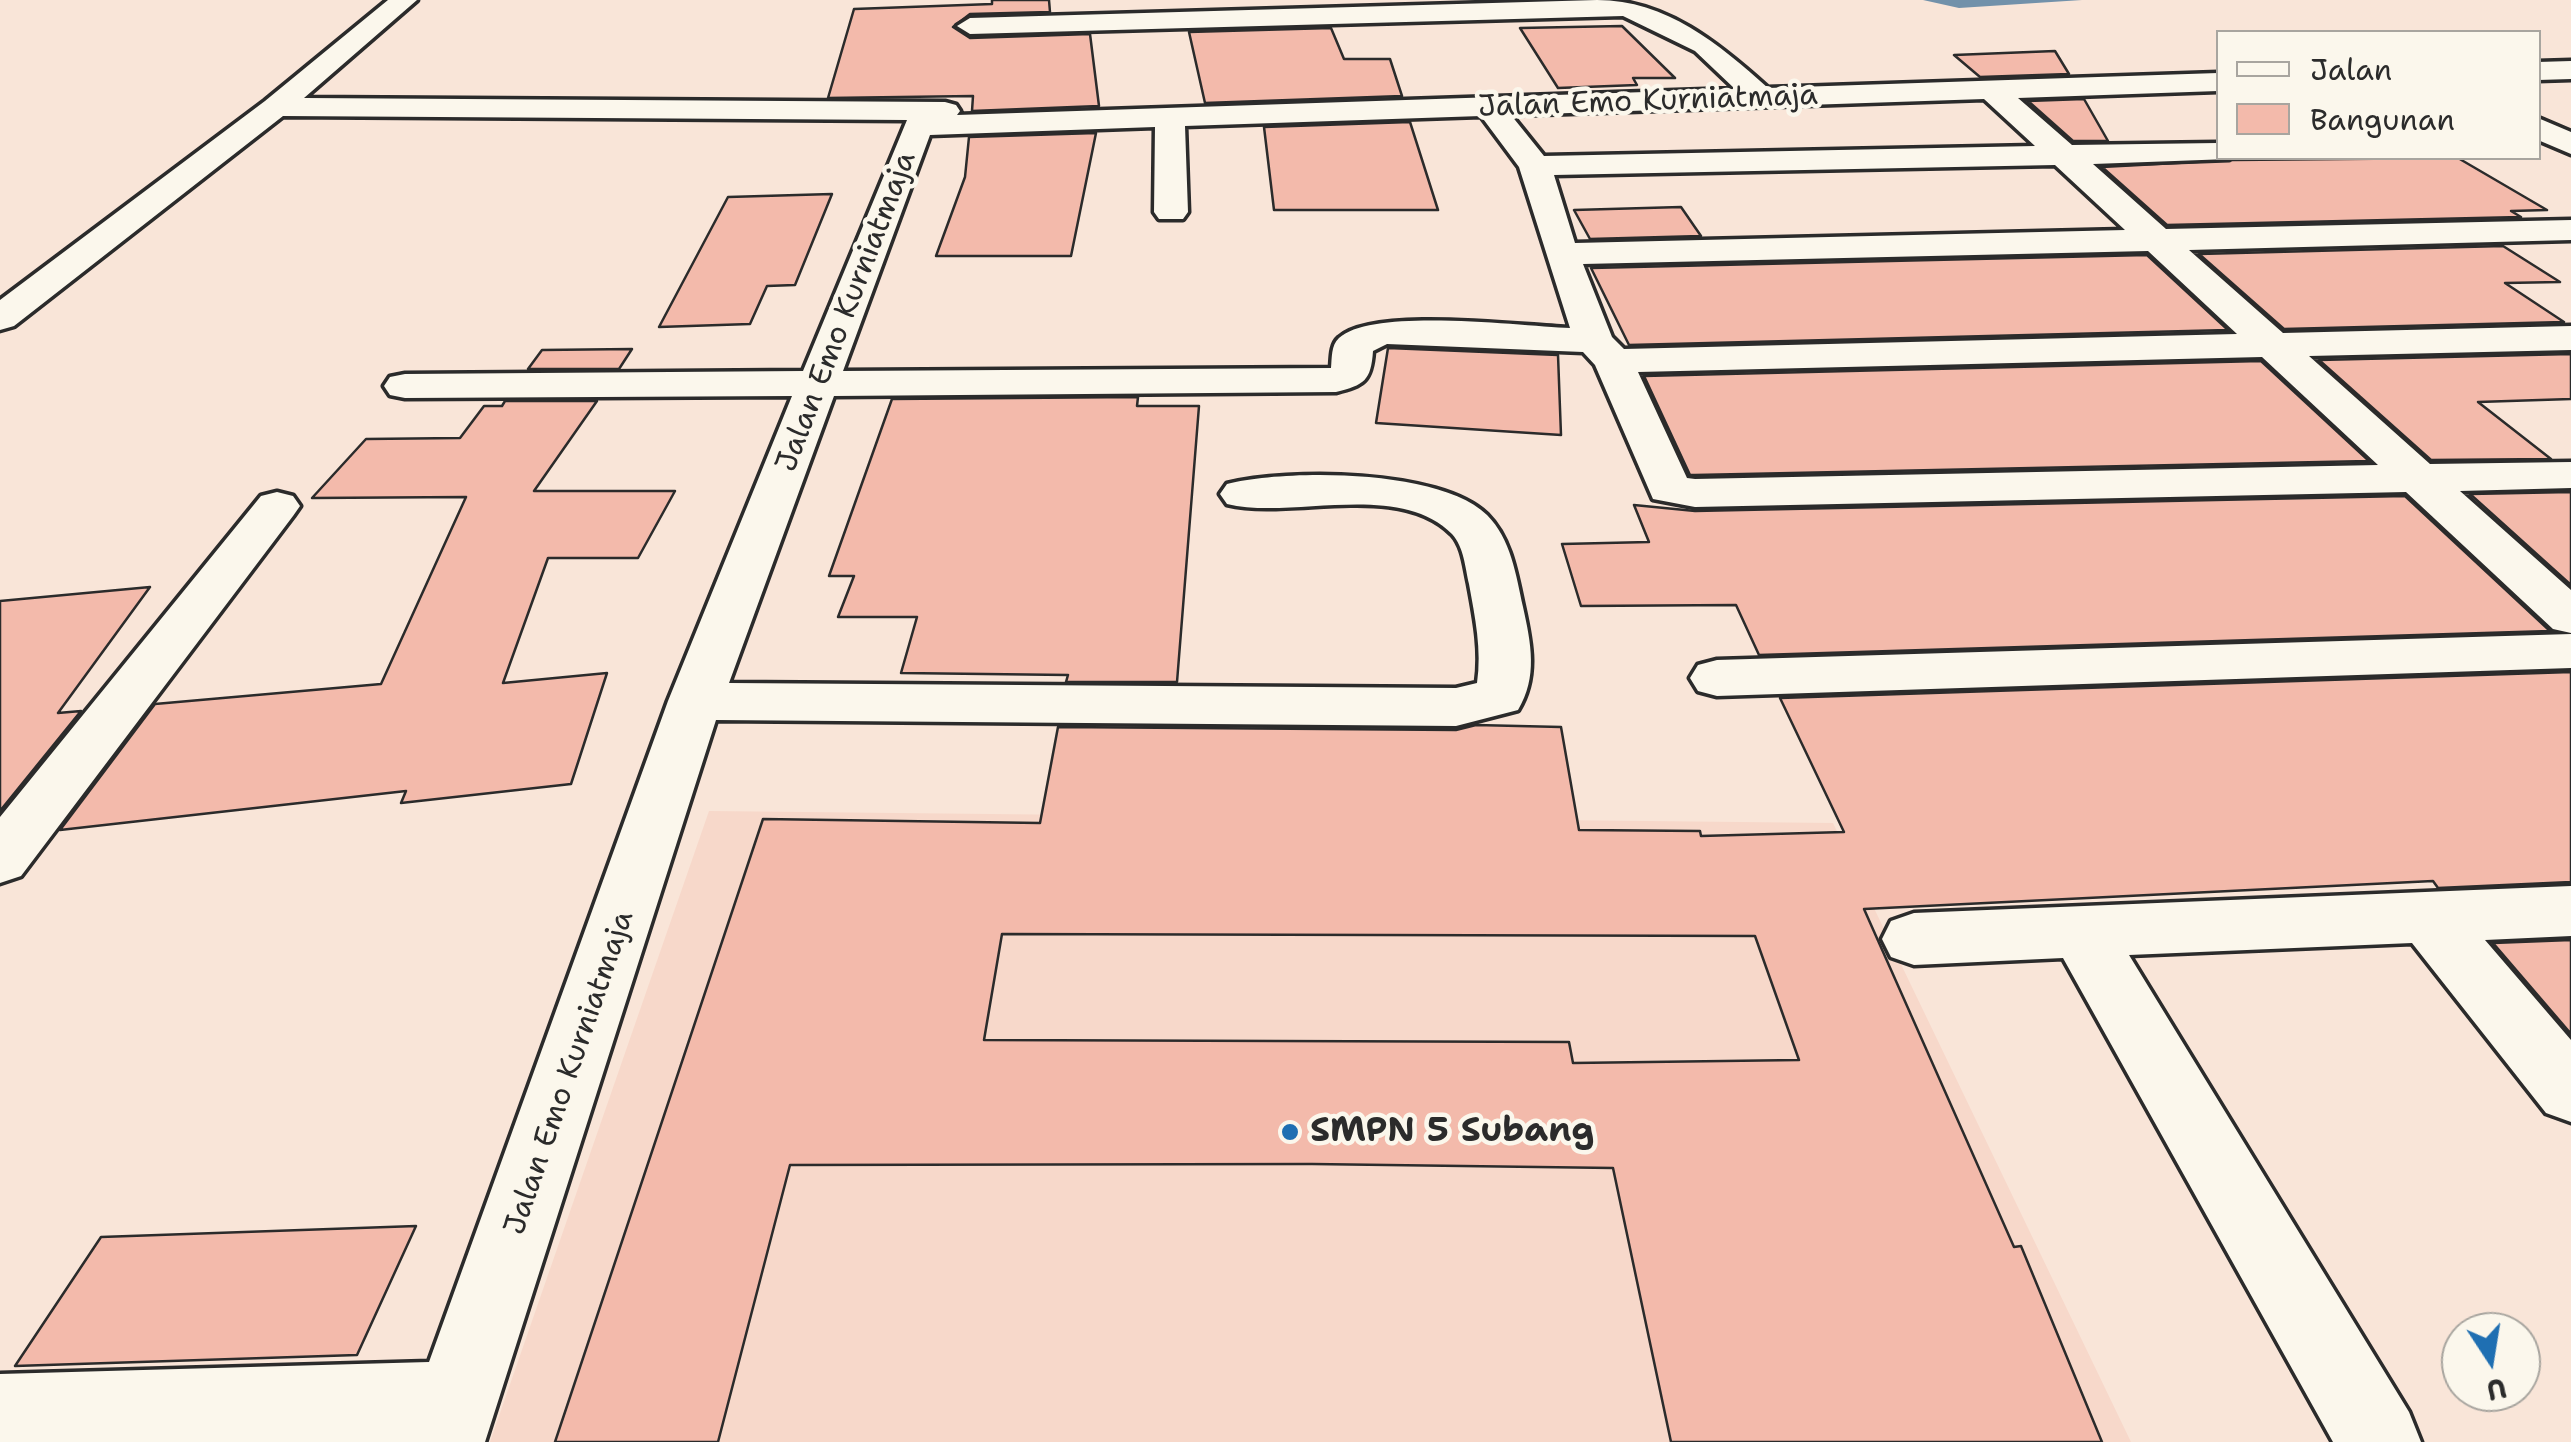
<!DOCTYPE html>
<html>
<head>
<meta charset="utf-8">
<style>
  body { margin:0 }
  #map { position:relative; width:2571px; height:1442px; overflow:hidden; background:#f9e5d8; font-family:"Shantell Sans",sans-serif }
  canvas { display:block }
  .legend { position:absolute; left:2216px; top:30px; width:325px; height:130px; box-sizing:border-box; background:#fbf7ec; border:2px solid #a8a59f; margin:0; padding:12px 18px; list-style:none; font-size:30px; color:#2b2b2b }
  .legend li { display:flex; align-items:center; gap:20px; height:50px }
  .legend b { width:50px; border:2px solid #a8a59f }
  .north { position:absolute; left:2441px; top:1312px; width:100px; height:100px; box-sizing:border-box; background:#fbf7ec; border:2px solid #a8a59f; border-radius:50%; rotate:168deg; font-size:28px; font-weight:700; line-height:40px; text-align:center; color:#2b2b2b }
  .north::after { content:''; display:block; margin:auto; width:35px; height:45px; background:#1f6fb2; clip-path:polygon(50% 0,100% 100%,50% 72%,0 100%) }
</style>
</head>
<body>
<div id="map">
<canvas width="2571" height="1442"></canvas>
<ul class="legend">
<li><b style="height:12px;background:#fbf7ec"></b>Jalan</li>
<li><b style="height:28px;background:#f3baab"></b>Bangunan</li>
</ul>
<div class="north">U</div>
</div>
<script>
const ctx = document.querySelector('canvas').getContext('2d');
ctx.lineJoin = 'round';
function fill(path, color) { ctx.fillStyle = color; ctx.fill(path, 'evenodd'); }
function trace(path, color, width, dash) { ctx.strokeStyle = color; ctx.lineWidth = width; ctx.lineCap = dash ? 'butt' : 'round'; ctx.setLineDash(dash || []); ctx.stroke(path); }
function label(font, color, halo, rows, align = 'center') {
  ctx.font = font + ' "Shantell Sans",sans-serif'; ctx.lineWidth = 9; ctx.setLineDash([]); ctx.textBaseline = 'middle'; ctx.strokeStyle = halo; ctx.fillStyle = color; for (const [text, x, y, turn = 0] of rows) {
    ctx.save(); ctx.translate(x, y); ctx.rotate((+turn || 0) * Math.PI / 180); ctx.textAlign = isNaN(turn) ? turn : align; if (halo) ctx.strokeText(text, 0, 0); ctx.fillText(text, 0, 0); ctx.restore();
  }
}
fill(new Path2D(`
  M 709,811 L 1833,823 L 2131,1442 L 490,1442 Z`), '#f7d8ca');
fill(new Path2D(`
  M 1923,0 L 2082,0 L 1959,8 Z`), '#7291aa');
const building = new Path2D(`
  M 992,0 L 1049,0 L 1050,12 L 970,14 L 953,27 L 970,38 L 1090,34 L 1099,106 L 972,111 L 973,96 L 828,98 L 854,9 L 992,4 Z
  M 1622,26 L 1675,78 L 1633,78 L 1637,85 L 1558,88 L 1520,28 Z
  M 1331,28 L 1344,59 L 1390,59 L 1402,96 L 1205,103 L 1189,32 Z
  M 2055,51 L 2069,74 L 1980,77 L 1954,55 Z
  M 2084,99 L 2108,141 L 2073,141 L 2028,101 Z
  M 1410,122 L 1438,210 L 1274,210 L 1264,127 Z
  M 1096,133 L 1071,256 L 936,256 L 965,177 L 969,137 Z
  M 2458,158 L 2547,210 L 2511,211 L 2521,217 L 2167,225 L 2102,167 L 2233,160 Z
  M 832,194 L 795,285 L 767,286 L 750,324 L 659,327 L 728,197 Z
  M 1681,207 L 1701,236 L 1590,239 L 1574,210 Z
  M 2503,246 L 2560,282 L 2505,283 L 2564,322 L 2284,329 L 2199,254 Z
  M 2147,255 L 2228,330 L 1629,345 L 1591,268 Z
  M 1388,348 L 1558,355 L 1561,435 L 1376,423 Z
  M 632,349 L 619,369 L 528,369 L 542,350 Z
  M 2571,354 L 2571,399 L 2478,402 L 2551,459 L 2431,460 L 2319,360 Z
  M 2261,361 L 2369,461 L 1695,475 L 1690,475 L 1644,376 Z
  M 1138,397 L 1137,406 L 1199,406 L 1177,682 L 1066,682 L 1068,675 L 901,673 L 917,617 L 838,617 L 854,576 L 829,576 L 892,399 Z
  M 505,401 L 597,401 L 534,491 L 675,491 L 638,558 L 548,558 L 503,683 L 607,673 L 571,784 L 401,803 L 406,791 L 60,830 L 155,704 L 381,684 L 466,497 L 312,498 L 366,439 L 460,438 L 484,406 L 502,406 Z
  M 2571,492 L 2571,585 L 2470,494 Z
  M 2405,496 L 2550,631 L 1759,655 L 1736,605 L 1581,606 L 1562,544 L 1649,542 L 1634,505 L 1695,511 Z
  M 150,587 L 58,713 L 81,711 L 0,811 L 0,601 Z
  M 2571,672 L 2571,882 L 2438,888 L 2433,881 L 1864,909 L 2014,1247 L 2021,1246 L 2102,1442 L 1671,1442 L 1613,1168 L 1312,1164 L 790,1165 L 718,1442 L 555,1442 L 763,819 L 1040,823 L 1058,727 L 1456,730 L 1476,725 L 1561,727 L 1579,830 L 1700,831 L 1701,836 L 1844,832 L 1780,698 ZM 1002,934 L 1755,936 L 1799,1060 L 1573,1063 L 1569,1042 L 984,1040 Z
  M 2571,940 L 2571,1034 L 2493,943 Z
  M 416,1226 L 357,1355 L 15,1366 L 101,1237 Z`);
fill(building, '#f3baab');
trace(building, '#2b2b2b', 2.5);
const minor = new Path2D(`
  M 388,0 L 417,0 L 304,98 L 945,102 L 956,105 L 960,111 L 957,115 L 1735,89 L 1695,51 L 1623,16 L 970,34 L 957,26 L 970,18 L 1597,0 C 1666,0 1719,44 1768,88 L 2218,73 L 2218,91 L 2018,98 L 2072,145 L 2218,143 L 2218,158 L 2229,159 L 2093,164 L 2166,229 L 2571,220 L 2571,240 L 2189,250 L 2283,333 L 2571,326 L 2571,350 L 2309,356 L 2430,464 L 2571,462 L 2571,488 L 2460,491 L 2571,590 L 2571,633 L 2553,629 L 2406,492 L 1695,507 L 1653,499 L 1595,365 L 1583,352 L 1387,344 L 1373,351 C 1371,381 1364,385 1336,392 L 834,396 L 729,683 L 1456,688 L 1477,683 C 1482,650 1475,617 1469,584 C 1465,567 1464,547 1452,534 C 1398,480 1292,520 1227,504 L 1220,494 L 1227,484 C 1287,469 1440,469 1487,515 C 1511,539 1516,575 1523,607 C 1531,643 1538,677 1518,710 L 1456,726 L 716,720 L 485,1442 L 0,1442 L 0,1374 L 429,1362 L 668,701 L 792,396 L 405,398 L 390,395 L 384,386 L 390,377 L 405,374 L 803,371 L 907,120 L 283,116 L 14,326 L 0,330 L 0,300 L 265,101 ZM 1984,99 L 2035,146 L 1544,156 L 1511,115 ZM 1481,116 L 1519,167 L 1570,328 C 1521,326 1372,307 1339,338 C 1331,345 1332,358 1331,368 L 843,371 L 930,135 L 1155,127 L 1154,212 L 1159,219 L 1183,219 L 1188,212 L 1185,126 ZM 2055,165 L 2125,230 L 1575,243 L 1554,175 ZM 2148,251 L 2237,334 L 1624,349 L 1612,337 L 1583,264 ZM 2262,357 L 2378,465 L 1695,479 L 1687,478 L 1638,372 Z
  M 2571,61 L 2571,79 L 2538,80 L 2538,62 Z
  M 2538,118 L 2571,132 L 2571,154 L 2538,140 Z
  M 277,492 L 293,496 L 300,506 L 293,516 L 21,876 L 0,883 L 0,817 L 261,496 Z
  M 2571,634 L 2571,668 L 1717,696 L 1698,691 L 1690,678 L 1698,665 L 1717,660 Z
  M 2571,886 L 2571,936 L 2485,940 L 2571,1040 L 2571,1122 L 2546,1113 L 2412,943 L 2129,955 L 2409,1412 L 2421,1442 L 2333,1442 L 2063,958 L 1914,965 L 1891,957 L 1882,939 L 1891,921 L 1914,913 Z`);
trace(minor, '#2b2b2b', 7);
fill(minor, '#fbf7ec');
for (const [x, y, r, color] of [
  [1290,1132,10,"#1f6fb2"]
]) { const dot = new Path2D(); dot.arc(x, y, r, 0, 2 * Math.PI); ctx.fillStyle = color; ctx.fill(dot); trace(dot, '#fbf7ec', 4); }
label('30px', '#2b2b2b', '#fbf7ec', [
  ["Jalan Emo Kurniatmaja",1648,102,-2],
  ["Jalan Emo Kurniatmaja",847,312,-69],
  ["Jalan Emo Kurniatmaja",570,1073,-71]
]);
label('bold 35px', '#2b2b2b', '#fbf7ec', [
  ["SMPN 5 Subang",1310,1132]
], 'left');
</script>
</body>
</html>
